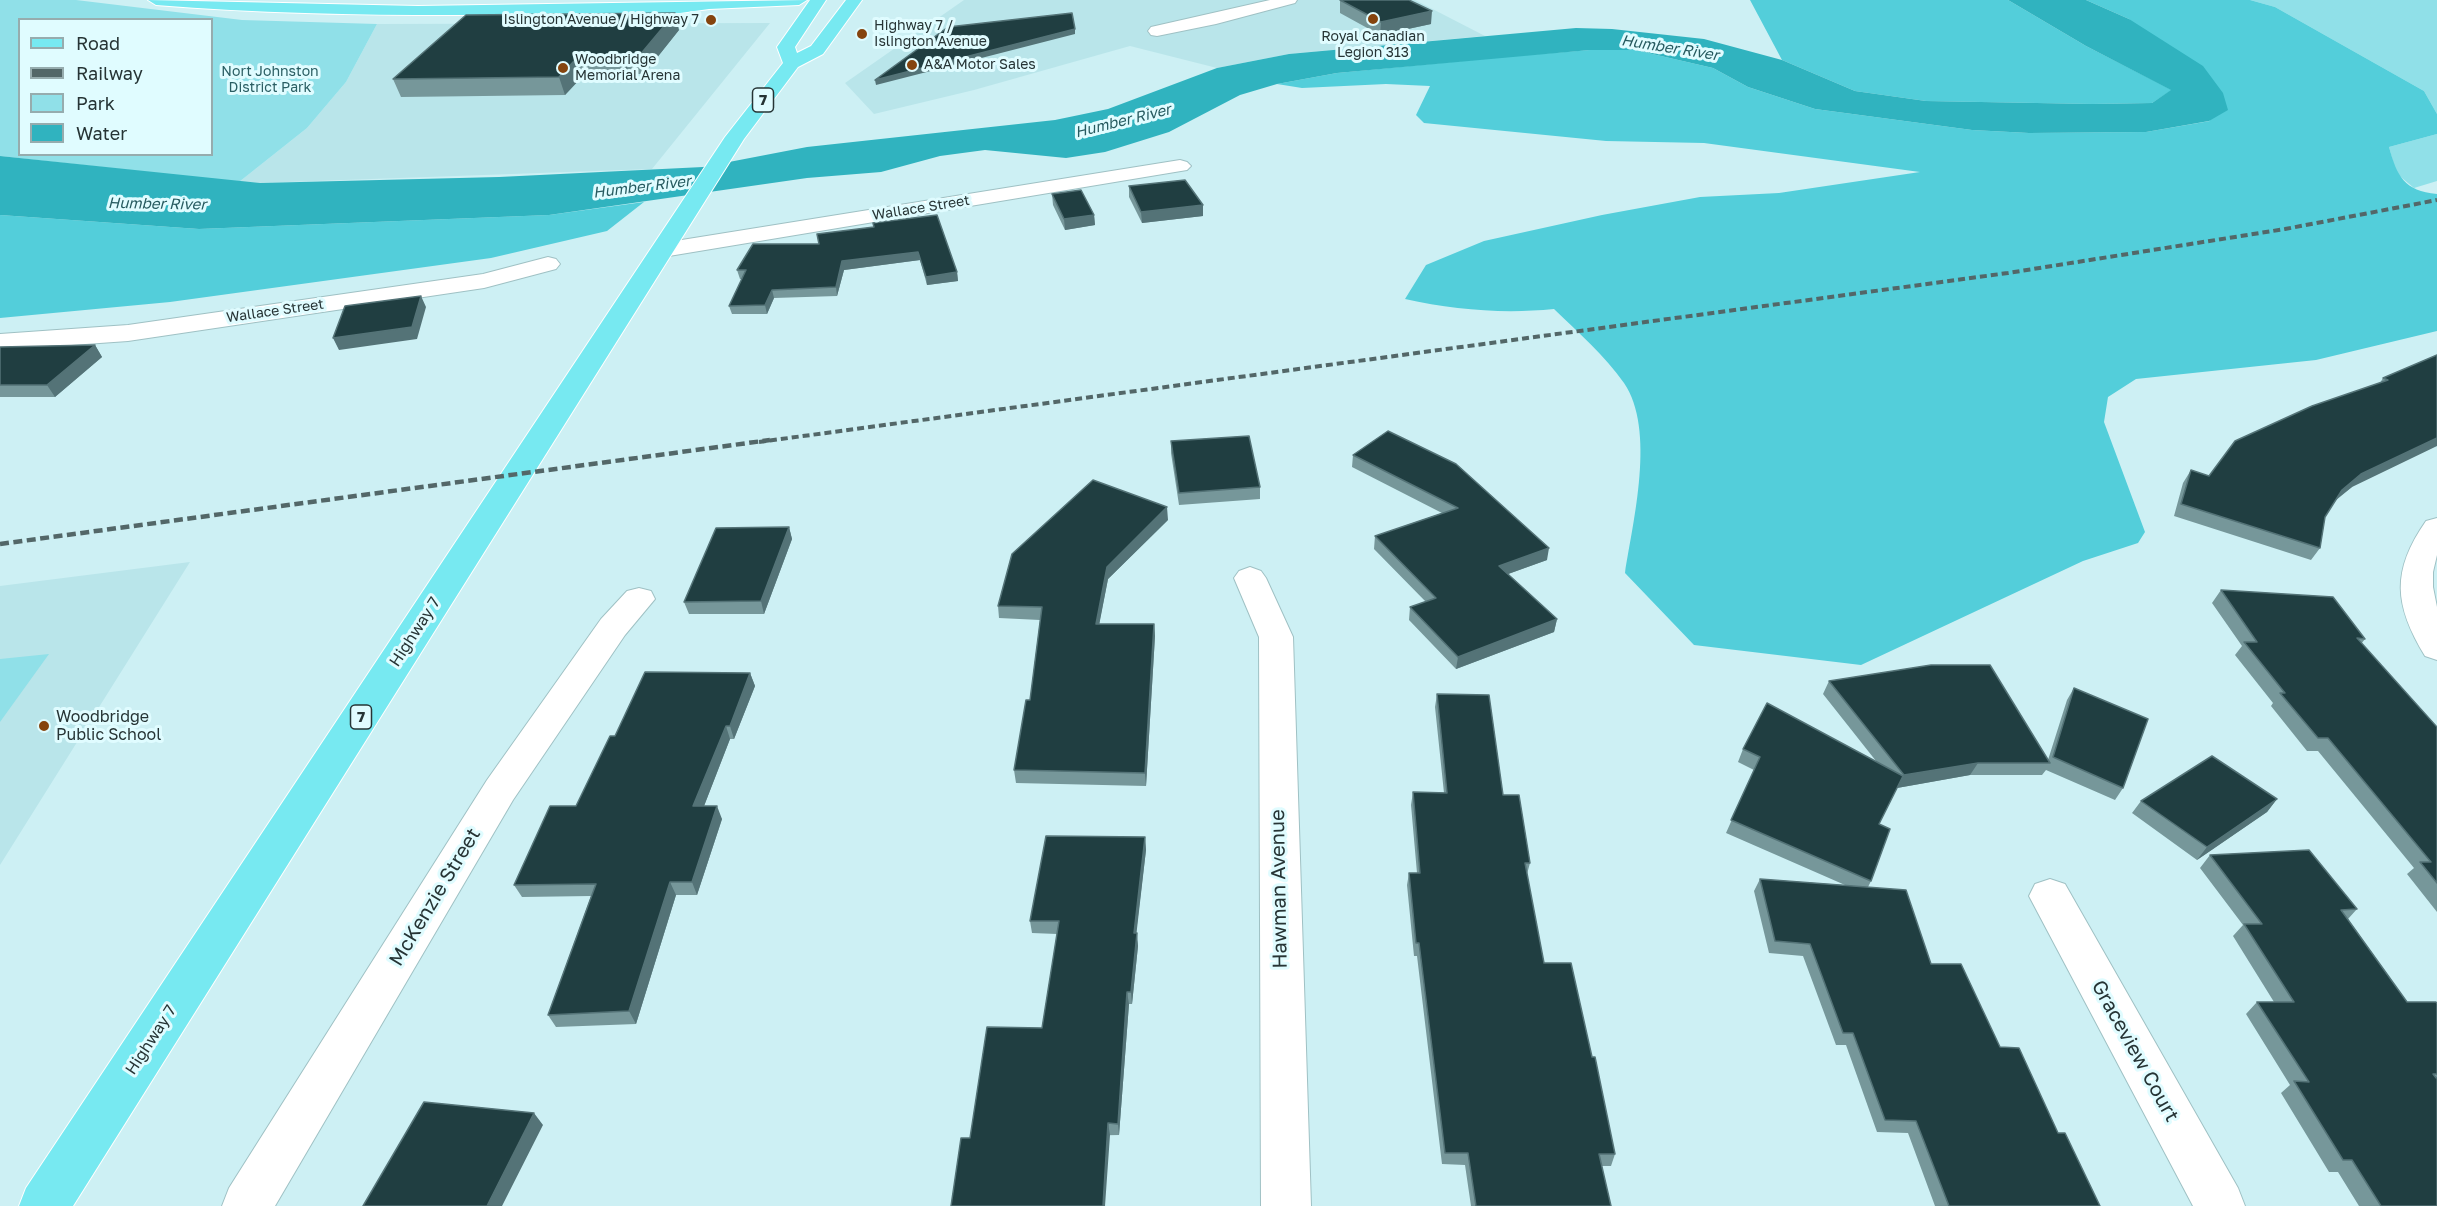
<!DOCTYPE html>
<html>
<head>
<meta charset="utf-8">
<style>
  body { margin:0 }
  #map { position:relative; width:2437px; height:1206px; overflow:hidden; background:#cdf0f4; font-family:"Golos Text",sans-serif }
  canvas { display:block }
  .legend { position:absolute; left:18px; top:18px; width:195px; height:138px; box-sizing:border-box; background:#e0fcff; border:2px solid #96acae; margin:0; padding:8px 10px; list-style:none; font-size:18px; color:#263435 }
  .legend li { display:flex; align-items:center; gap:12px; height:30px }
  .legend b { width:30px; border:2px solid #96acae }
</style>
</head>
<body>
<div id="map">
<canvas width="2437" height="1206"></canvas>
<ul class="legend">
<li><b style="height:8px;background:#77e9f1"></b>Road</li>
<li><b style="height:8px;background:#536768"></b>Railway</li>
<li><b style="height:16px;background:#90e0e8"></b>Park</li>
<li><b style="height:16px;background:#30b3bf"></b>Water</li>
</ul>
</div>
<script>
const ctx = document.querySelector('canvas').getContext('2d');
ctx.lineJoin = 'round';
function fill(path, color) { ctx.fillStyle = color; ctx.fill(path, 'evenodd'); }
function trace(path, color, width, dash) { ctx.strokeStyle = color; ctx.lineWidth = width; ctx.lineCap = dash ? 'butt' : 'round'; ctx.setLineDash(dash || []); ctx.stroke(path); }
function label(font, color, halo, rows, align = 'center') {
  ctx.font = font + ' "Golos Text",sans-serif'; ctx.lineWidth = 6; ctx.setLineDash([]); ctx.textBaseline = 'middle'; ctx.strokeStyle = halo; ctx.fillStyle = color; for (const [text, x, y, turn = 0] of rows) {
    ctx.save(); ctx.translate(x, y); ctx.rotate((+turn || 0) * Math.PI / 180); ctx.textAlign = isNaN(turn) ? turn : align; if (halo) ctx.strokeText(text, 0, 0); ctx.fillText(text, 0, 0); ctx.restore();
  }
}
fill(new Path2D(`
  M 964,0 L 1415,0 L 1485,36 L 1289,54 L 1217,68 L 1130,46 L 974,90 L 874,114 L 845,83 Z
  M 770,23 L 652,169 L 260,183 L 239,182 L 307,128 L 346,82 L 377,24 Z
  M 190,562 L 0,865 L 0,586 Z`), '#b9e5ea');
fill(new Path2D(`
  M 0,0 L 76,0 L 242,20 L 377,24 L 346,82 L 307,128 L 239,182 L 0,156 ZM 20,20 L 212,20 L 212,154 L 20,154 Z
  M 2250,0 L 2437,0 L 2437,114 L 2424,91 L 2275,7 Z
  M 2437,134 L 2437,181 L 2414,188 L 2396,173 L 2389,147 Z
  M 49,654 L 0,722 L 0,659 Z`), '#90e0e8');
fill(new Path2D(`
  M 1750,0 L 2008,0 L 2086,46 L 2172,90 L 2152,103 L 2092,104 L 1926,101 L 1855,91 L 1782,60 Z
  M 2086,0 L 2250,0 L 2275,7 L 2424,91 L 2437,114 L 2437,134 L 2389,147 C 2397,176 2404,191 2437,194 L 2437,331 L 2316,360 L 2136,379 L 2108,397 L 2104,422 L 2145,532 L 2138,543 L 2083,561 L 1861,665 L 1694,645 L 1625,573 C 1633,521 1656,430 1624,383 C 1605,356 1578,332 1554,309 C 1504,314 1454,310 1405,299 L 1426,265 L 1484,241 L 1602,215 L 1700,197 L 1779,193 L 1920,172 L 1704,143 L 1606,141 L 1424,123 L 1416,115 L 1430,86 L 1386,84 L 1302,88 L 1277,84 L 1337,73 L 1514,56 L 1590,50 L 1635,50 L 1713,68 L 1748,87 L 1815,109 L 1972,130 L 2029,133 L 2146,132 L 2210,121 L 2129,19 Z
  M 644,202 L 607,231 L 491,258 L 170,302 L 0,318 L 0,215 L 199,229 L 549,215 Z`), '#53ceda');
fill(new Path2D(`
  M 2008,0 L 2086,0 L 2129,19 L 2203,66 L 2223,93 L 2228,110 L 2209,121 L 2146,132 L 2029,133 L 1972,130 L 1815,109 L 1748,87 L 1713,68 L 1635,50 L 1590,50 L 1337,73 L 1277,84 L 1240,95 L 1169,132 L 1105,152 L 1066,158 L 985,150 L 940,156 L 881,172 L 807,178 L 549,215 L 199,229 L 0,215 L 0,156 L 260,183 L 499,177 L 703,167 L 807,147 L 1055,120 L 1108,109 L 1217,68 L 1289,54 L 1576,28 L 1612,29 L 1704,39 L 1782,60 L 1855,91 L 1926,101 L 2092,104 L 2152,103 L 2171,90 L 2086,46 Z`), '#30b3bf');
const minor = new Path2D(`
  M 1270,0 L 1297,0 L 1295,3 L 1216,24 L 1157,36 L 1151,35 L 1148,31 L 1151,27 Z
  M 1180,160 L 1187,162 L 1191,166 L 1187,170 L 663,257 L 655,255 L 651,250 L 655,245 L 663,243 Z
  M 548,257 L 556,259 L 560,264 L 556,269 L 484,288 L 128,341 L 0,350 L 0,334 L 128,325 L 483,274 Z
  M 2437,518 L 2437,555 L 2433,572 L 2433,587 L 2437,607 L 2437,660 L 2425,656 C 2394,605 2391,571 2426,521 Z
  M 1250,567 L 1261,571 L 1266,578 L 1293,637 L 1311,1206 L 1261,1206 L 1259,637 L 1234,578 L 1239,571 Z
  M 639,588 L 651,591 L 655,599 L 625,635 L 513,800 L 275,1206 L 222,1206 L 229,1188 L 487,780 L 601,619 L 627,591 Z
  M 2050,879 L 2065,884 L 2238,1188 L 2245,1206 L 2193,1206 L 2029,896 L 2035,884 Z`);
const major = new Path2D(`
  M 148,0 L 418,6 L 807,0 L 799,5 L 709,9 L 680,13 C 505,15 331,19 156,5 Z
  M 810,0 L 826,0 L 795,47 L 797,53 L 811,46 L 846,0 L 862,0 L 823,54 L 798,67 L 744,139 L 73,1206 L 19,1206 L 26,1188 L 725,137 L 783,63 L 777,47 Z`);
trace(minor, '#9fc1c4', 2);
trace(major, '#fff', 2);
fill(minor, '#fff');
fill(major, '#77e9f1');
trace(new Path2D(`
  M 759,442 L 2008,273 L 2285,229 L 2437,200`), '#536768', 4, [7, 4]);
trace(new Path2D(`
  M 0,544 L 770,440`), '#536768', 4.5, [9, 4.5]);
fill(new Path2D(`
  M 1340,0 L 1431,24 L 1380,35 L 1340,13 Z
  M 679,30 L 644,74 L 629,74 L 626,78 L 580,79 L 565,95 L 401,97 L 393,79 Z
  M 1129,186 L 1203,205 L 1203,216 L 1142,223 L 1129,197 Z
  M 1052,194 L 1094,215 L 1095,225 L 1065,230 L 1053,205 Z
  M 874,227 L 957,272 L 958,281 L 927,285 L 920,260 L 844,270 L 837,296 L 774,298 L 767,314 L 732,314 L 729,306 L 742,279 L 740,279 L 737,270 Z
  M 95,345 L 102,357 L 55,397 L 0,397 L 0,347 Z
  M 2437,355 L 2352,487 L 2335,501 L 2325,517 L 2320,548 L 2311,560 L 2174,516 L 2183,483 L 2191,470 L 2209,476 L 2380,383 L 2383,378 Z
  M 1388,431 L 1547,560 L 1508,574 L 1557,619 L 1554,632 L 1456,669 L 1409,620 L 1410,607 L 1426,602 L 1374,549 L 1375,536 L 1442,513 L 1352,467 L 1353,455 Z
  M 1171,441 L 1260,487 L 1260,499 L 1179,505 L 1171,453 Z
  M 1168,520 L 1108,579 L 1099,624 L 1154,624 L 1155,636 L 1146,786 L 1016,783 L 1014,770 L 1030,700 L 1040,620 L 999,618 L 998,606 Z
  M 789,527 L 792,539 L 764,614 L 689,614 L 684,602 Z
  M 2221,590 L 2365,639 L 2361,644 L 2437,727 L 2437,912 L 2407,874 L 2414,868 L 2318,751 L 2307,751 L 2271,706 L 2273,703 L 2235,655 L 2242,646 L 2212,603 Z
  M 750,673 L 755,686 L 734,739 L 730,739 L 704,806 L 722,819 L 697,895 L 676,895 L 636,1024 L 556,1027 L 548,1015 L 591,896 L 522,897 L 514,885 L 576,806 L 615,736 Z
  M 1829,681 L 2048,760 L 2067,700 L 2074,688 L 2123,788 L 2115,800 L 2046,770 L 2042,775 L 1970,775 L 1897,788 L 1879,824 L 1871,881 L 1868,887 L 2000,1047 L 2058,1133 L 2100,1206 L 1935,1206 L 1908,1133 L 1877,1132 L 1846,1045 L 1836,1045 L 1803,956 L 1769,953 L 1754,891 L 1760,879 L 1845,885 L 1726,833 L 1754,770 L 1738,762 L 1743,749 L 1876,761 L 1823,694 Z
  M 1437,694 L 1503,795 L 1530,863 L 1527,874 L 1544,963 L 1592,1057 L 1615,1154 L 1611,1166 L 1601,1166 L 1611,1206 L 1471,1206 L 1465,1165 L 1442,1164 L 1417,956 L 1414,956 L 1407,885 L 1409,873 L 1417,873 L 1411,805 L 1413,792 L 1444,793 L 1435,707 Z
  M 2277,799 L 2267,812 L 2197,860 L 2132,813 L 2141,801 Z
  M 1145,837 L 1146,850 L 1136,933 L 1138,946 L 1132,1004 L 1129,1004 L 1119,1135 L 970,1138 L 1042,1028 L 1057,934 L 1032,933 L 1030,921 Z
  M 2210,855 L 2357,909 L 2348,919 L 2407,1002 L 2437,1004 L 2437,1206 L 2359,1206 L 2338,1172 L 2329,1172 L 2281,1093 L 2290,1085 L 2246,1014 L 2257,1002 L 2274,1002 L 2233,936 L 2243,925 L 2200,868 Z`), '#76979a');
fill(new Path2D(`
  M 1432,11 L 1431,24 L 1380,35 L 1381,22 Z
  M 675,13 L 679,30 L 644,74 L 639,56 Z
  M 1075,29 L 1075,34 L 876,85 L 875,80 Z
  M 624,56 L 629,74 L 626,78 L 621,60 Z
  M 574,61 L 580,79 L 565,95 L 559,77 Z
  M 1203,205 L 1203,216 L 1142,223 L 1141,212 Z
  M 1094,215 L 1095,225 L 1065,230 L 1064,219 Z
  M 918,252 L 920,260 L 844,270 L 837,296 L 836,287 L 842,261 Z
  M 957,272 L 958,281 L 927,285 L 926,277 Z
  M 772,290 L 774,298 L 767,314 L 765,305 Z
  M 421,296 L 426,307 L 417,339 L 339,350 L 333,338 Z
  M 95,345 L 102,357 L 55,397 L 47,385 Z
  M 2437,438 L 2437,446 L 2352,487 L 2333,502 L 2342,490 L 2361,474 Z
  M 1167,507 L 1168,520 L 1108,579 L 1097,636 L 1096,624 L 1107,567 Z
  M 789,527 L 792,539 L 764,614 L 761,601 Z
  M 1549,548 L 1547,560 L 1497,578 L 1499,566 Z
  M 1557,619 L 1554,632 L 1456,669 L 1458,657 Z
  M 1154,624 L 1155,636 L 1146,786 L 1145,773 Z
  M 750,673 L 755,686 L 734,739 L 730,726 Z
  M 726,726 L 730,739 L 699,819 L 693,806 Z
  M 1978,763 L 1970,775 L 1897,788 L 1904,775 Z
  M 2277,799 L 2267,812 L 2197,860 L 2207,847 Z
  M 717,806 L 722,819 L 697,895 L 692,882 Z
  M 1145,837 L 1146,850 L 1135,946 L 1134,933 Z
  M 670,882 L 676,895 L 636,1024 L 629,1011 Z
  M 1137,933 L 1138,946 L 1132,1004 L 1131,992 Z
  M 1127,992 L 1129,1004 L 1119,1135 L 1118,1124 Z
  M 534,1113 L 543,1125 L 502,1206 L 487,1206 Z
  M 1108,1123 L 1110,1135 L 1105,1206 L 1103,1206 Z`), '#547377');
const building = new Path2D(`
  M 1340,0 L 1409,0 L 1432,11 L 1381,22 Z
  M 675,13 L 639,56 L 624,56 L 621,60 L 574,61 L 559,77 L 393,79 L 466,15 Z
  M 1072,13 L 1075,29 L 875,80 L 948,27 Z
  M 1185,180 L 1203,205 L 1141,212 L 1129,186 Z
  M 1081,190 L 1094,215 L 1064,219 L 1052,194 Z
  M 937,215 L 957,272 L 926,277 L 918,252 L 842,261 L 836,287 L 772,290 L 765,305 L 729,306 L 746,270 L 737,270 L 753,244 L 819,244 L 817,234 L 874,227 L 873,223 Z
  M 421,296 L 412,327 L 333,338 L 345,306 Z
  M 95,345 L 47,385 L 0,385 L 0,347 Z
  M 2437,355 L 2437,438 L 2361,474 L 2342,490 L 2325,517 L 2320,548 L 2181,504 L 2191,470 L 2209,476 L 2235,441 L 2312,406 L 2388,380 L 2383,378 Z
  M 1388,431 L 1456,464 L 1549,548 L 1499,566 L 1557,619 L 1458,657 L 1410,607 L 1436,598 L 1375,536 L 1458,508 L 1353,455 Z
  M 1249,436 L 1260,487 L 1179,493 L 1171,441 Z
  M 1093,480 L 1167,507 L 1107,567 L 1096,624 L 1154,624 L 1145,773 L 1014,770 L 1026,700 L 1030,700 L 1042,607 L 998,606 L 1012,554 Z
  M 789,527 L 761,601 L 684,602 L 716,528 Z
  M 2221,590 L 2333,597 L 2365,639 L 2357,638 L 2437,727 L 2437,883 L 2420,862 L 2431,862 L 2328,738 L 2318,738 L 2280,693 L 2285,693 L 2244,642 L 2257,642 Z
  M 1931,665 L 1990,665 L 2050,763 L 1978,763 L 1904,775 L 1829,681 Z
  M 645,672 L 750,673 L 730,726 L 726,726 L 693,806 L 717,806 L 692,882 L 670,882 L 629,1011 L 548,1015 L 596,884 L 514,885 L 550,806 L 576,806 L 610,736 L 615,736 Z
  M 2074,688 L 2148,719 L 2123,788 L 2053,757 Z
  M 1437,694 L 1489,695 L 1503,795 L 1519,795 L 1530,863 L 1525,863 L 1544,963 L 1571,963 L 1592,1057 L 1595,1057 L 1615,1154 L 1599,1154 L 1611,1206 L 1476,1206 L 1468,1153 L 1445,1153 L 1419,943 L 1416,943 L 1409,873 L 1420,873 L 1413,792 L 1447,793 Z
  M 1767,703 L 1903,776 L 1879,824 L 1890,829 L 1871,881 L 1731,820 L 1760,757 L 1743,749 Z
  M 2212,756 L 2277,799 L 2207,847 L 2141,801 Z
  M 1046,836 L 1145,837 L 1134,933 L 1137,933 L 1131,992 L 1127,992 L 1118,1124 L 1108,1123 L 1103,1206 L 951,1206 L 961,1138 L 970,1138 L 987,1027 L 1042,1028 L 1059,921 L 1030,921 Z
  M 2309,850 L 2357,909 L 2341,910 L 2407,1002 L 2436,1002 L 2437,1004 L 2437,1074 L 2433,1074 L 2437,1079 L 2437,1206 L 2381,1206 L 2352,1160 L 2343,1160 L 2294,1081 L 2309,1082 L 2257,1002 L 2294,1002 L 2244,924 L 2262,924 L 2210,855 Z
  M 1760,879 L 1906,890 L 1931,964 L 1961,964 L 2000,1047 L 2019,1048 L 2058,1133 L 2065,1133 L 2100,1206 L 1949,1206 L 1916,1121 L 1885,1120 L 1853,1033 L 1843,1033 L 1810,944 L 1775,941 Z
  M 424,1102 L 534,1113 L 487,1206 L 363,1206 Z`);
fill(building, '#203e41');
trace(building, '#547377', 1.5);
for (const [x, y, r, color] of [
  [1373,19,6,"#85440e"],
  [711,20,6,"#85440e"],
  [862,34,6,"#85440e"],
  [912,65,6,"#85440e"],
  [563,68,6,"#85440e"],
  [44,726,6,"#85440e"]
]) { const dot = new Path2D(); dot.arc(x, y, r, 0, 2 * Math.PI); ctx.fillStyle = color; ctx.fill(dot); trace(dot, '#e0fcff', 2); }
label('14px', '#263435', '#e0fcff', [
  ["Islington Avenue / Highway 7",699,20,"right"],
  ["Highway 7 /",874,26],
  ["Islington Avenue",874,42],
  ["Royal Canadian",1373,37,"center"],
  ["Legion 313",1373,53,"center"],
  ["Woodbridge",575,60],
  ["Memorial Arena",575,76],
  ["A&A Motor Sales",924,65]
], 'left');
label('14px', '#2a5e63', '#e0fcff', [
  ["Nort Johnston",270,72],
  ["District Park",270,88]
]);
label('14px', '#263435', '#e0fcff', [
  ["Wallace Street",921,208,-9],
  ["Wallace Street",275,311,-8]
]);
label('italic 15px', '#275b60', '#e0fcff', [
  ["Humber River",1670,48,9],
  ["Humber River",1123,121,-14],
  ["Humber River",642,187,-7],
  ["Humber River",157,204,1]
]);
for (const [x, y, w] of [
  [763,100,21],
  [361,717,21]
]) { const box = new Path2D(); box.roundRect(x - w / 2, y - 12, w, 24, 4.5); ctx.fillStyle = '#e0fcff'; ctx.fill(box); trace(box, '#263435', 1.5); }
label('bold 15px', '#263435', null, [
  ["7",763,100],
  ["7",361,717]
]);
label('16px', '#263435', '#e0fcff', [
  ["Highway 7",415,632,-57],
  ["Highway 7",151,1040,-57]
]);
label('16px', '#263435', '#e0fcff', [
  ["Woodbridge",56,717],
  ["Public School",56,735]
], 'left');
label('20px', '#263435', '#e0fcff', [
  ["Hawman Avenue",1279,889,-91],
  ["McKenzie Street",435,897,-59],
  ["Graceview Court",2135,1051,61]
]);
</script>
</body>
</html>
